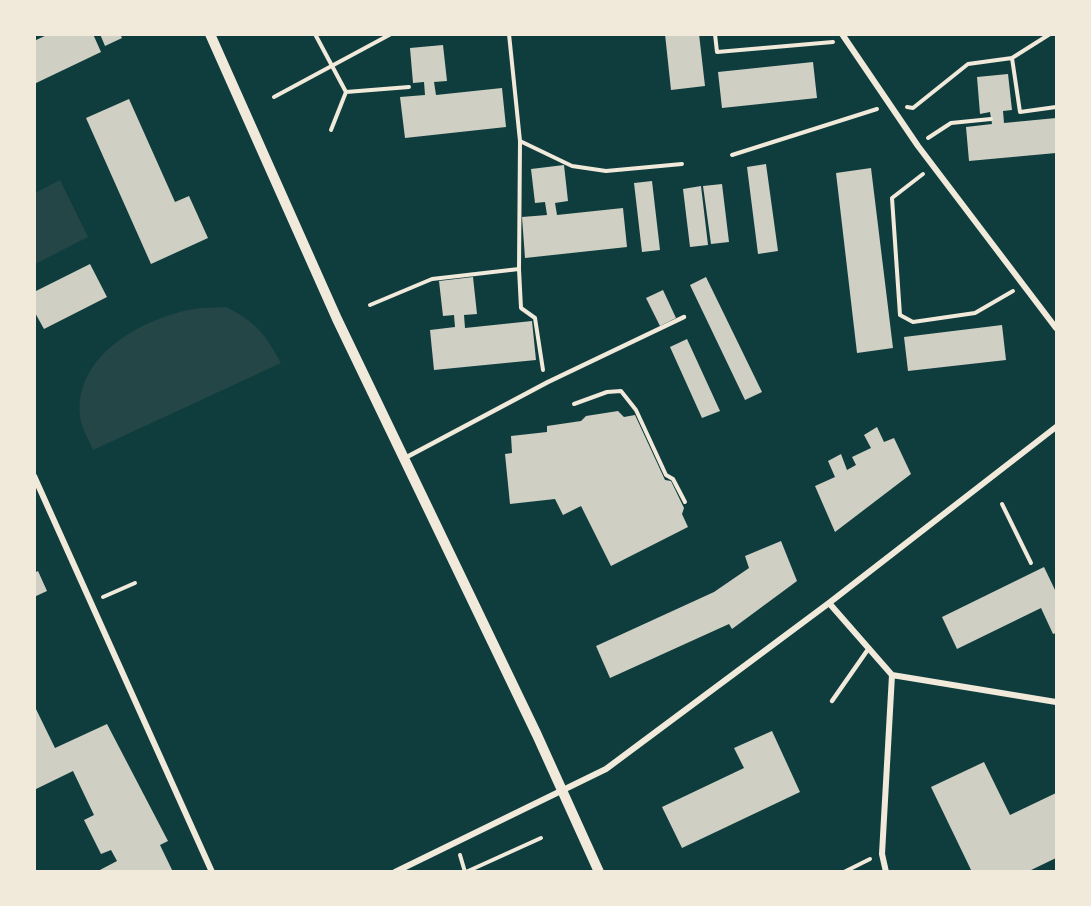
<!DOCTYPE html>
<html>
<head>
<meta charset="utf-8">
<style>
  body { margin:0 }
  #map { position:relative; width:1091px; height:906px; overflow:hidden; background:#0f3d3e; font-family:Poppins,sans-serif }
  canvas { display:block }
  .frame { position:absolute; inset:0; border:36px solid #f1e9da; pointer-events:none }
</style>
</head>
<body>
<div id="map">
<canvas width="1091" height="906"></canvas>
<div class="frame"></div>
</div>
<script>
const ctx = document.querySelector('canvas').getContext('2d');
ctx.lineJoin = 'round';
function fill(path, color) { ctx.fillStyle = color; ctx.fill(path, 'evenodd'); }
function trace(path, color, width, dash) { ctx.strokeStyle = color; ctx.lineWidth = width; ctx.lineCap = dash ? 'butt' : 'round'; ctx.setLineDash(dash || []); ctx.stroke(path); }
fill(new Path2D(`
  M 60,180 L 88,237 L 35,264 L 35,193 Z
  M 226,307 C 256,322 265,334 281,363 L 93,450 C 89,440 81,427 80,416 C 74,355 143,318 194,309 C 204,307 216,308 226,307 Z`), '#244646');
fill(new Path2D(`
  M 49,34 L 93,34 L 101,52 L 34,84 L 34,41 Z
  M 100,34 L 120,34 L 122,38 L 105,46 Z
  M 665,34 L 699,34 L 705,86 L 671,90 Z
  M 443,45 L 447,81 L 434,82 L 436,95 L 502,88 L 506,127 L 405,138 L 400,97 L 425,95 L 424,82 L 413,83 L 410,48 Z
  M 813,62 L 817,98 L 722,108 L 718,72 Z
  M 1008,74 L 1012,110 L 1003,111 L 1004,123 L 1056,118 L 1056,153 L 969,161 L 966,127 L 992,124 L 990,112 L 980,114 L 977,77 Z
  M 129,99 L 175,202 L 189,196 L 208,238 L 151,264 L 86,118 Z
  M 766,164 L 778,251 L 758,254 L 747,167 Z
  M 564,165 L 568,201 L 555,203 L 557,215 L 623,208 L 627,247 L 525,258 L 522,217 L 547,215 L 545,202 L 535,203 L 531,169 Z
  M 871,168 L 893,348 L 857,353 L 836,173 Z
  M 652,181 L 660,250 L 642,252 L 634,183 Z
  M 722,184 L 729,242 L 711,244 L 703,186 Z
  M 701,186 L 708,245 L 690,247 L 683,189 Z
  M 90,264 L 107,297 L 44,329 L 34,311 L 34,292 Z
  M 473,277 L 477,314 L 464,315 L 465,328 L 532,321 L 536,360 L 434,370 L 430,330 L 455,327 L 454,315 L 443,316 L 439,281 Z
  M 706,277 L 762,392 L 745,400 L 690,285 Z
  M 663,290 L 676,318 L 660,326 L 646,298 Z
  M 1002,325 L 1006,360 L 908,371 L 904,337 Z
  M 687,339 L 720,411 L 702,418 L 670,347 Z
  M 618,411 L 624,417 L 635,415 L 665,480 L 671,481 L 684,508 L 682,514 L 688,527 L 611,566 L 581,506 L 563,515 L 555,499 L 510,504 L 505,454 L 512,453 L 511,436 L 547,432 L 547,426 L 581,421 L 586,416 Z
  M 877,427 L 884,442 L 894,438 L 911,474 L 835,532 L 815,486 L 835,477 L 828,461 L 841,454 L 847,470 L 856,465 L 852,457 L 871,448 L 864,435 Z
  M 781,541 L 797,581 L 732,629 L 729,624 L 610,678 L 596,646 L 714,592 L 749,568 L 745,556 Z
  M 1044,567 L 1056,592 L 1056,633 L 1053,634 L 1041,608 L 957,649 L 942,617 Z
  M 38,571 L 47,591 L 34,597 L 34,573 Z
  M 34,705 L 55,748 L 107,724 L 168,841 L 160,845 L 173,872 L 96,872 L 117,861 L 111,850 L 101,854 L 84,820 L 94,815 L 73,771 L 34,790 Z
  M 772,731 L 800,792 L 682,848 L 662,807 L 744,768 L 734,748 Z
  M 984,762 L 1010,815 L 1056,793 L 1056,858 L 1027,872 L 972,872 L 931,787 Z`), '#cfcfc3');
trace(new Path2D(`
  M 315,34 L 346,92 L 409,87
  M 509,34 L 520,141 L 519,269 L 521,308 L 535,318 L 543,370
  M 715,34 L 717,52 L 833,42
  M 1012,58 L 1020,112 L 1056,107
  M 274,97 L 391,34
  M 907,107 L 913,108 L 968,64 L 1012,58 L 1050,34
  M 331,130 L 346,92
  M 928,138 L 951,123 L 991,119
  M 520,141 L 572,166 L 606,171 L 682,164
  M 732,155 L 877,109
  M 923,174 L 892,198 L 900,315 L 913,322 L 975,313 L 1013,291
  M 370,305 L 432,279 L 519,269
  M 574,404 L 607,392 L 621,391 L 636,410 L 666,475 L 673,479 L 685,502
  M 1002,504 L 1031,563
  M 103,597 L 135,583
  M 460,855 L 465,872
  M 466,872 L 541,838
  M 844,872 L 870,859`), '#f1e9da', 4);
trace(new Path2D(`
  M 405,458 L 548,382 L 684,317
  M 832,701 L 869,648`), '#f1e9da', 4.5);
trace(new Path2D(`
  M 842,34 L 918,146 L 1056,328
  M 34,476 L 212,872
  M 829,603 L 892,675 L 882,854 L 886,872
  M 892,675 L 1056,702
  M 395,872 L 606,769 L 829,603 L 1056,427`), '#f1e9da', 6);
trace(new Path2D(`
  M 210,34 L 337,319 L 537,735 L 599,872`), '#f1e9da', 10);
</script>
</body>
</html>
